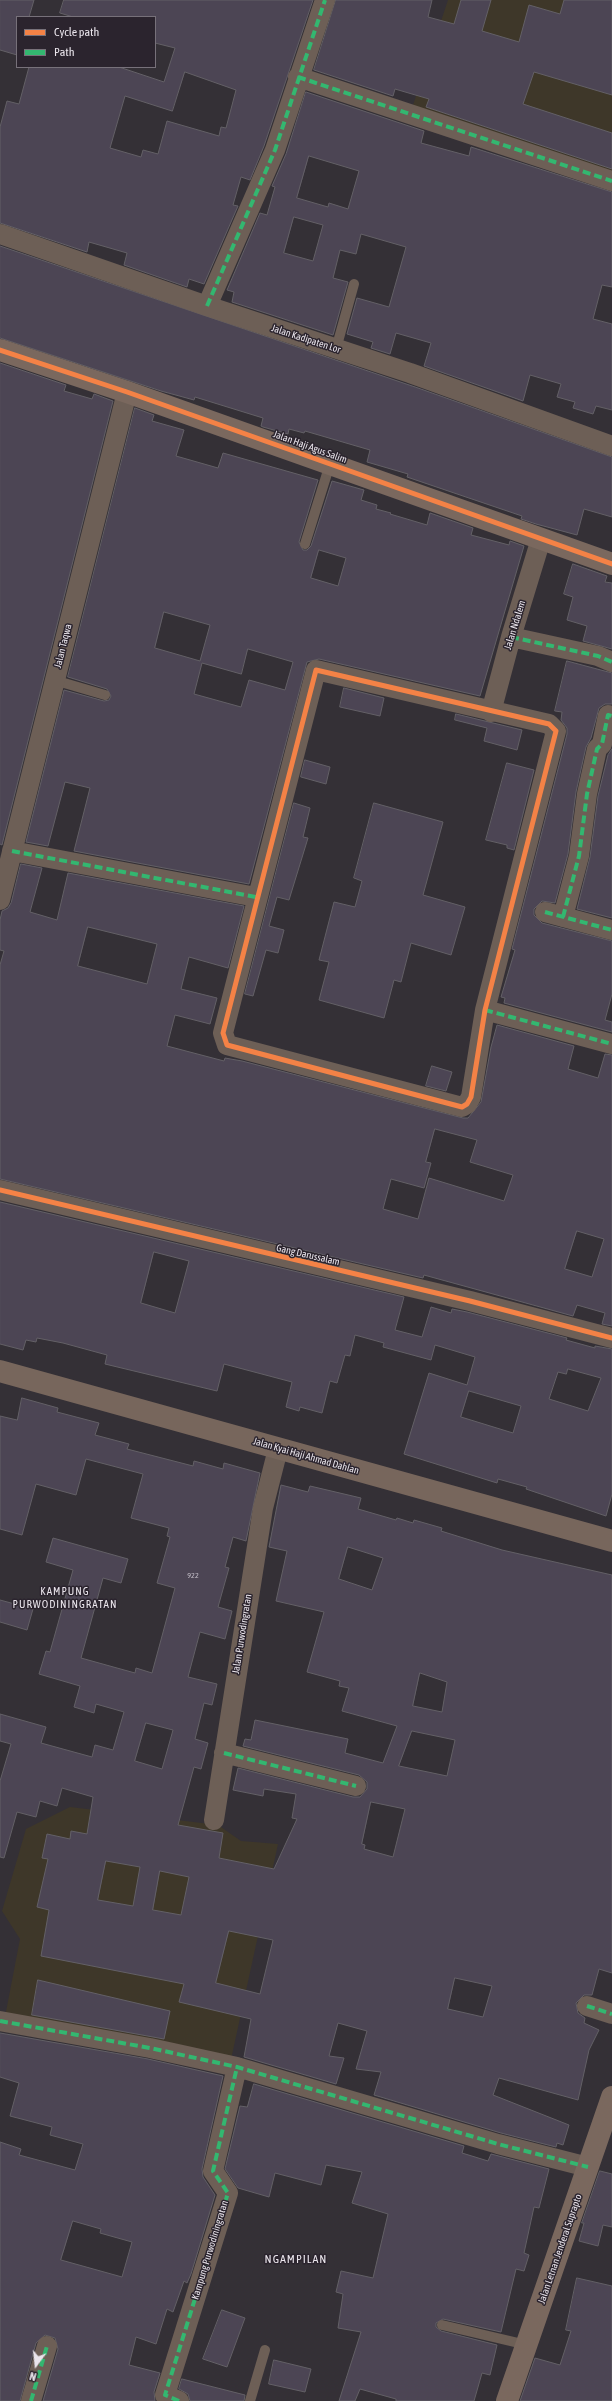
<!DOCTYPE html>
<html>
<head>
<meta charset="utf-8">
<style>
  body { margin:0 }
  #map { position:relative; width:612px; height:2401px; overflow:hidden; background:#343036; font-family:"Asap Condensed",sans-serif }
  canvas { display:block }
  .legend { position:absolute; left:16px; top:16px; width:140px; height:52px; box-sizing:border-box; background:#2b242e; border:1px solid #77717a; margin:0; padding:5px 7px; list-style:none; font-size:12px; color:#eae5ec }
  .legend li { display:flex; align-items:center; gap:8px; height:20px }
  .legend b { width:20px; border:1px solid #77717a }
  .north { position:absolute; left:16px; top:2345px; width:40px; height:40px; -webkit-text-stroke:3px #2b242e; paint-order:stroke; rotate:195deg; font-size:11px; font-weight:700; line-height:16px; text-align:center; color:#eae5ec }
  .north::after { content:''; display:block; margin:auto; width:14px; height:18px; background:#eae5ec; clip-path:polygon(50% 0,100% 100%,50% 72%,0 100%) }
</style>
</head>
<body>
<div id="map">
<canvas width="612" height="2401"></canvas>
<ul class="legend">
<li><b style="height:5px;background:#f48246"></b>Cycle path</li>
<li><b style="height:5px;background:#33b770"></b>Path</li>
</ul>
<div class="north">N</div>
</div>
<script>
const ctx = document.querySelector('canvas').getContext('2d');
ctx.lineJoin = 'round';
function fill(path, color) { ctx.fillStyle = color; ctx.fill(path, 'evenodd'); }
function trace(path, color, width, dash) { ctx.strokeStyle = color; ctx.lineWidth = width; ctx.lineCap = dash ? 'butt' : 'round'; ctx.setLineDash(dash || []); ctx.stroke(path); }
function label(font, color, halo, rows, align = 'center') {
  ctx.font = font + ' "Asap Condensed",sans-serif'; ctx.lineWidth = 3; ctx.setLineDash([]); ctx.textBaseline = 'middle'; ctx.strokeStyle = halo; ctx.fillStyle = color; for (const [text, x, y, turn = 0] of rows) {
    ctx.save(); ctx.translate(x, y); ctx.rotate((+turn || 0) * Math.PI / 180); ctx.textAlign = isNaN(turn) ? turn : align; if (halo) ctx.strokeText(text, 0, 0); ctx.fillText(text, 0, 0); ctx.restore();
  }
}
fill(new Path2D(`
  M 448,0 L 612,0 L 612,179 L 411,111 Z
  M 70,1807 L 218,1825 L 241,1841 L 278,1844 L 230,2064 L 5,2017 L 20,1939 L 2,1911 L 26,1829 Z`), '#3e3729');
const building = new Path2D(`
  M 0,0 L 34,0 L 29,17 L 17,17 L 17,55 L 0,50 Z
  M 64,0 L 313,0 L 264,146 L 250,180 L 241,177 L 233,205 L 238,206 L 204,284 L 189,279 L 187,287 L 124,265 L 127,253 L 89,242 L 87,252 L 0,223 L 0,127 L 7,101 L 19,104 L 29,67 L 119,67 L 164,82 L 175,48 L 155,43 L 155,17 L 73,17 L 60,13 ZM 185,72 L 236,90 L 226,128 L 221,127 L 219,136 L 167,121 L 158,154 L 143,150 L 141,157 L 110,148 L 125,96 L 172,111 Z
  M 336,0 L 432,0 L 428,17 L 454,24 L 461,0 L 491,0 L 482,31 L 519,42 L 529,5 L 560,14 L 564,0 L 612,0 L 612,95 L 534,72 L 523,104 L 612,133 L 612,169 L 426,107 L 429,99 L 395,89 L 393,96 L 314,70 Z
  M 306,92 L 424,131 L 421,143 L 469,156 L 471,147 L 612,192 L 612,287 L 602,285 L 593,319 L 612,324 L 612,410 L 596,406 L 593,414 L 573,408 L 575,402 L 557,397 L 561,384 L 530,375 L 523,401 L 424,366 L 431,343 L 396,333 L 390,354 L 371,348 L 373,342 L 347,334 L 357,298 L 389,307 L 406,247 L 361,234 L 356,254 L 340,250 L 333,278 L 348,282 L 333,335 L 232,302 L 234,292 L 227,290 L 260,213 L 267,215 L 275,187 L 272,186 L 286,154 ZM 309,156 L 359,171 L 348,209 L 329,203 L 328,207 L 297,198 ZM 294,217 L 323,225 L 313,261 L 284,253 Z
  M 0,246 L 418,388 L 612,457 L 612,517 L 584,509 L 577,535 L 536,524 L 521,519 L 522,516 L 407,477 L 408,474 L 367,462 L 370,450 L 305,431 L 304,433 L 289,429 L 288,434 L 263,427 L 261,426 L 263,418 L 195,397 L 194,400 L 161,391 L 0,338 Z
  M 0,363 L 66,385 L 64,391 L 92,399 L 94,394 L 113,401 L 2,845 L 0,844 Z
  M 135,408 L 154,415 L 152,421 L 184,430 L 176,456 L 218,468 L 223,453 L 318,480 L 299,542 L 303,550 L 307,550 L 311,546 L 332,481 L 364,490 L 361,500 L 377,505 L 376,509 L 391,513 L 390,514 L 427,525 L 430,513 L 473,528 L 471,535 L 509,545 L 510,541 L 524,546 L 480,696 L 319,659 L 307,662 L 249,884 L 74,851 L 90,788 L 65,782 L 48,846 L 26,842 L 64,690 L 104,701 L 109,700 L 111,696 L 107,689 L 68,677 ZM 319,550 L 346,558 L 338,586 L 311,578 ZM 164,612 L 210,625 L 200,661 L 155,648 ZM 248,649 L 293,662 L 285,690 L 249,680 L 241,707 L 194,694 L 202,663 L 241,674 Z
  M 573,564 L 607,576 L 605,582 L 612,583 L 612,649 L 583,641 L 587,626 L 567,620 L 573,597 L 564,594 Z
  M 567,661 L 612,673 L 612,704 L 605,704 L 599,708 L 591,738 L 586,747 L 576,792 L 568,854 L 555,903 L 542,901 L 534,909 L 534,915 L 542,923 L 612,941 L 612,994 L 605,1020 L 612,1022 L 612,1032 L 504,1003 L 505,998 L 501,997 L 515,950 L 512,949 L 567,734 L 567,728 L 561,720 L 562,712 L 555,711 Z
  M 344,688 L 384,698 L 380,716 L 340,707 Z
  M 456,714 L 522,730 L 517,750 L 484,741 L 487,728 L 455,720 Z
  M 612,749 L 612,918 L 577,909 L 590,857 L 598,796 L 608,755 Z
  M 305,760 L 330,767 L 326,784 L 301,777 Z
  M 507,763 L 534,770 L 514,850 L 507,848 L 507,845 L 486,840 Z
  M 294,803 L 310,808 L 303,837 L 308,838 L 289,900 L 277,897 L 269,926 L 284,930 L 278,953 L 266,950 L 253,996 L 245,994 Z
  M 374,803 L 443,822 L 423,895 L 465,907 L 451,955 L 411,943 L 401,982 L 394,980 L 384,1018 L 319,1000 L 329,962 L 319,960 L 334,902 L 355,907 L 362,881 L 354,878 Z
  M 21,864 L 42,868 L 30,912 L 57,920 L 68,873 L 244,906 L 228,968 L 189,957 L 181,989 L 217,998 L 210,1024 L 175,1015 L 167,1046 L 224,1061 L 225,1058 L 242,1061 L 463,1118 L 468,1118 L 481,1102 L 491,1047 L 497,1025 L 574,1046 L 568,1069 L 598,1078 L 605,1054 L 612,1055 L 612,1326 L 602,1324 L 605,1313 L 577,1305 L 573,1316 L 424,1275 L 423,1278 L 0,1179 L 0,965 L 4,951 L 0,950 L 0,920 L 2,911 L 8,908 L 11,903 ZM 88,927 L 157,944 L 147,984 L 78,966 ZM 435,1129 L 477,1140 L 470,1162 L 513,1175 L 504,1201 L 429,1178 L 418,1219 L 383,1209 L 391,1179 L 424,1188 L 431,1163 L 426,1162 ZM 577,1231 L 604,1239 L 592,1277 L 565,1269 Z
  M 432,1066 L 452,1072 L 446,1091 L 426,1086 Z
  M 0,1202 L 404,1297 L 395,1330 L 422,1337 L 431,1307 L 451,1313 L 452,1309 L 467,1312 L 567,1338 L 566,1340 L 595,1348 L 595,1346 L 612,1349 L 612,1494 L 606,1516 L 526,1489 L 527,1487 L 498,1479 L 497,1483 L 404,1454 L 429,1373 L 467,1385 L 475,1357 L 435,1345 L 431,1360 L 383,1347 L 384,1343 L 355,1335 L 350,1356 L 345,1355 L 337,1383 L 330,1381 L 322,1413 L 300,1407 L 299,1411 L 286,1407 L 292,1382 L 224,1364 L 217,1391 L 105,1364 L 107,1355 L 63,1343 L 37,1338 L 36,1342 L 26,1340 L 23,1350 L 0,1344 ZM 154,1252 L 189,1261 L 175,1313 L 141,1303 ZM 568,1369 L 601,1378 L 588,1411 L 549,1399 L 558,1372 L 566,1374 ZM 469,1391 L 521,1406 L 513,1433 L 461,1417 Z
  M 22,1398 L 58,1408 L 57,1412 L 99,1423 L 95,1435 L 129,1444 L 127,1449 L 193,1466 L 194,1461 L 223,1469 L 224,1463 L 260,1473 L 246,1541 L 233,1537 L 225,1567 L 229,1568 L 218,1607 L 232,1611 L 225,1639 L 200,1632 L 188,1677 L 217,1684 L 212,1705 L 204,1703 L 195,1739 L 208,1743 L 201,1769 L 194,1767 L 178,1825 L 223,1833 L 219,1858 L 274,1869 L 297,1819 L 292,1818 L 296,1794 L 264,1789 L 263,1796 L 233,1790 L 238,1768 L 353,1797 L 360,1797 L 367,1789 L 367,1782 L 359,1775 L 243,1746 L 245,1739 L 251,1740 L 255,1720 L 348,1739 L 345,1753 L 383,1763 L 397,1726 L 342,1711 L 349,1688 L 339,1686 L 340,1681 L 307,1672 L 324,1612 L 276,1601 L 287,1551 L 269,1547 L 281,1485 L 308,1492 L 310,1486 L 361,1498 L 358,1509 L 396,1520 L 397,1518 L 413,1523 L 414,1520 L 442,1528 L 441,1531 L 502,1550 L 612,1575 L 612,1973 L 599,1969 L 592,1995 L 584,1995 L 576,2003 L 578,2013 L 585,2018 L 584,2023 L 599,2030 L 589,2050 L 578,2100 L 499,2078 L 493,2095 L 569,2125 L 563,2145 L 557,2143 L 556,2147 L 501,2133 L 374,2095 L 381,2072 L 356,2069 L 367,2031 L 338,2023 L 329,2056 L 344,2058 L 336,2084 L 244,2057 L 251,2019 L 179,2002 L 184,1984 L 41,1956 L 49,1910 L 37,1907 L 48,1859 L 42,1858 L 47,1834 L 70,1839 L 71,1831 L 87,1834 L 93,1797 L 62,1788 L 57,1806 L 40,1801 L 36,1817 L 17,1812 L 4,1858 L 0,1857 L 0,1781 L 11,1744 L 0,1741 L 0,1714 L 46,1727 L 41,1743 L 92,1757 L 95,1745 L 113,1750 L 124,1712 L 96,1704 L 94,1713 L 74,1707 L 80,1686 L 39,1674 L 46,1651 L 50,1652 L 73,1570 L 46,1562 L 53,1538 L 128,1559 L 121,1583 L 103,1578 L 81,1658 L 135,1673 L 136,1668 L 152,1673 L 175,1588 L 157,1583 L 170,1537 L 167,1536 L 169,1528 L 131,1518 L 143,1474 L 86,1459 L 76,1495 L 36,1484 L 22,1535 L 0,1529 L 0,1416 L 17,1420 ZM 348,1547 L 383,1558 L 372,1590 L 339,1579 ZM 420,1673 L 447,1682 L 442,1712 L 413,1706 ZM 146,1723 L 173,1730 L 162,1769 L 135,1761 ZM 412,1731 L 455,1740 L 447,1776 L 399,1766 ZM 371,1802 L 405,1809 L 393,1857 L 364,1849 L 365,1845 L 362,1844 ZM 106,1861 L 140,1867 L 133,1906 L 98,1900 ZM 160,1871 L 189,1877 L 181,1915 L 153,1910 ZM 229,1931 L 273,1940 L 260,1994 L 216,1983 ZM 455,1978 L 492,1986 L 483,2017 L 448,2009 Z
  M 0,1600 L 33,1609 L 27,1630 L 0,1622 Z
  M 38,1980 L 170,2011 L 164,2039 L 32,2015 Z
  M 0,2033 L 148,2059 L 223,2076 L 202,2169 L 203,2177 L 215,2195 L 191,2274 L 187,2283 L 184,2281 L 173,2312 L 167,2309 L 156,2344 L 136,2337 L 129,2365 L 160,2373 L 154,2392 L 155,2401 L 43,2401 L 58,2349 L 55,2338 L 45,2335 L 36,2343 L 20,2401 L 0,2401 L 0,2142 L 21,2149 L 19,2155 L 75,2170 L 83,2144 L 50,2135 L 52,2127 L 10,2116 L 19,2083 L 0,2077 ZM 73,2221 L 101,2229 L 100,2233 L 132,2242 L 122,2277 L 61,2260 Z
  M 254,2084 L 464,2146 L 462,2153 L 488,2161 L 491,2154 L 549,2169 L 539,2208 L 534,2207 L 524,2253 L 529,2255 L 524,2271 L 516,2269 L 501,2332 L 443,2319 L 436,2323 L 436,2327 L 441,2331 L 497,2345 L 490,2375 L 482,2373 L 474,2401 L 396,2401 L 396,2399 L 360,2389 L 355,2401 L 339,2401 L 361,2332 L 338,2328 L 343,2294 L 336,2292 L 341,2271 L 373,2278 L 388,2214 L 352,2203 L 362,2172 L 326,2165 L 321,2185 L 275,2173 L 269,2197 L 238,2188 L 225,2169 L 240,2106 L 247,2107 Z
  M 600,2171 L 612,2174 L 612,2227 L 603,2225 L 598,2246 L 579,2241 L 584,2223 L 582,2223 Z
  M 577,2278 L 612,2286 L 612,2401 L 520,2401 L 535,2358 L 560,2365 L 571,2331 L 566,2330 Z
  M 222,2310 L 245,2318 L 227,2367 L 203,2359 Z
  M 274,2360 L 311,2369 L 305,2392 L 269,2384 Z
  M 182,2379 L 245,2395 L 244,2401 L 190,2401 L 188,2394 L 179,2389 Z`);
fill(building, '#4c4554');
trace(building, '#636066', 1);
trace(new Path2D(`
  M 336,349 L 354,284
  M 305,544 L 330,464
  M 54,680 L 105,695
  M 442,2325 L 527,2345
  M 250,2401 L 265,2350`), '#6d5f56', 10);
trace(new Path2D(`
  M 298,77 L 612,181
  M 0,234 L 207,306 L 410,373 L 612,446
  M 207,306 L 275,150 L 325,0
  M 511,637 L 598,656 L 612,662
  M 316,670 L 549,724 L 556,731 L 485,1010 L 471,1097 L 467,1104 L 462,1107 L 227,1045 L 223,1033 Z
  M 491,712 L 511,637 L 541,539
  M 12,851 L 256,897
  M 0,900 L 127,392
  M 545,912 L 612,930
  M 563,917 L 579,856 L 587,794 L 597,749 L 602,744 L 608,715 L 612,716
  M 485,1010 L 612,1044
  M 0,1190 L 470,1301 L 612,1338
  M 224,1753 L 356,1786
  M 214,1820 L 263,1508 L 278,1449
  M 587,2006 L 612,2014
  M 0,2021 L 150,2048 L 237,2067 L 498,2144 L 588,2167
  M 31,2401 L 47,2346
  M 179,2401 L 165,2395 L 228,2193 L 213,2171 L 237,2067`), '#6d5f56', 20);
trace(new Path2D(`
  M 0,350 L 127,392 L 612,564
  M 507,2401 L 612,2097`), '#7a685e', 22);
trace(new Path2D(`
  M 0,1371 L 612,1541`), '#77665c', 22);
trace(new Path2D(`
  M 298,77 L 612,181
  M 207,306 L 275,150 L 325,0
  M 511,637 L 598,656 L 612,662
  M 12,851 L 256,897
  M 545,912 L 612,930
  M 563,917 L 579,856 L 587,794 L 597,749 L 602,744 L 608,715 L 612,716
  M 485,1010 L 612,1044
  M 224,1753 L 356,1786
  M 587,2006 L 612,2014
  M 0,2021 L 150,2048 L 237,2067 L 498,2144 L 588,2167
  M 31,2401 L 47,2346
  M 179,2401 L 165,2395 L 228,2193 L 213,2171 L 237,2067`), '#33b770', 4, [8, 4]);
trace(new Path2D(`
  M 0,350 L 127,392 L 612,564
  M 316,670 L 549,724 L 556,731 L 485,1010 L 471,1097 L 467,1104 L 462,1107 L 227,1045 L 223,1033 Z
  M 0,1190 L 470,1301 L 612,1338`), '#f48246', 5);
label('8px', '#c2bdc6', null, [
  ["922",193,1575]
]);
label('10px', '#eae5ec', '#2b242e', [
  ["Jalan Kadipaten Lor",306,339,18],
  ["Jalan Haji Agus Salim",310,447,20],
  ["Jalan Ndalem",515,625,-73],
  ["Jalan Taqwa",63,646,-76],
  ["Gang Darussalam",308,1255,13],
  ["Jalan Kyai Haji Ahmad Dahlan",306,1456,16],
  ["Jalan Purwodingratan",242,1634,-81],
  ["Jalan Letnan Jenderal Suprapto",560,2249,-71],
  ["Kampung Purwodiningratan",210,2250,-73]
]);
ctx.letterSpacing = '1px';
label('11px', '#eae5ec', '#2b242e', [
  ["KAMPUNG",65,1592],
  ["PURWODININGRATAN",65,1605]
]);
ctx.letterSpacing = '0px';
ctx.letterSpacing = '1px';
label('12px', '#eae5ec', '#2b242e', [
  ["NGAMPILAN",296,2259]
]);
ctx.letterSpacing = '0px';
</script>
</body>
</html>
